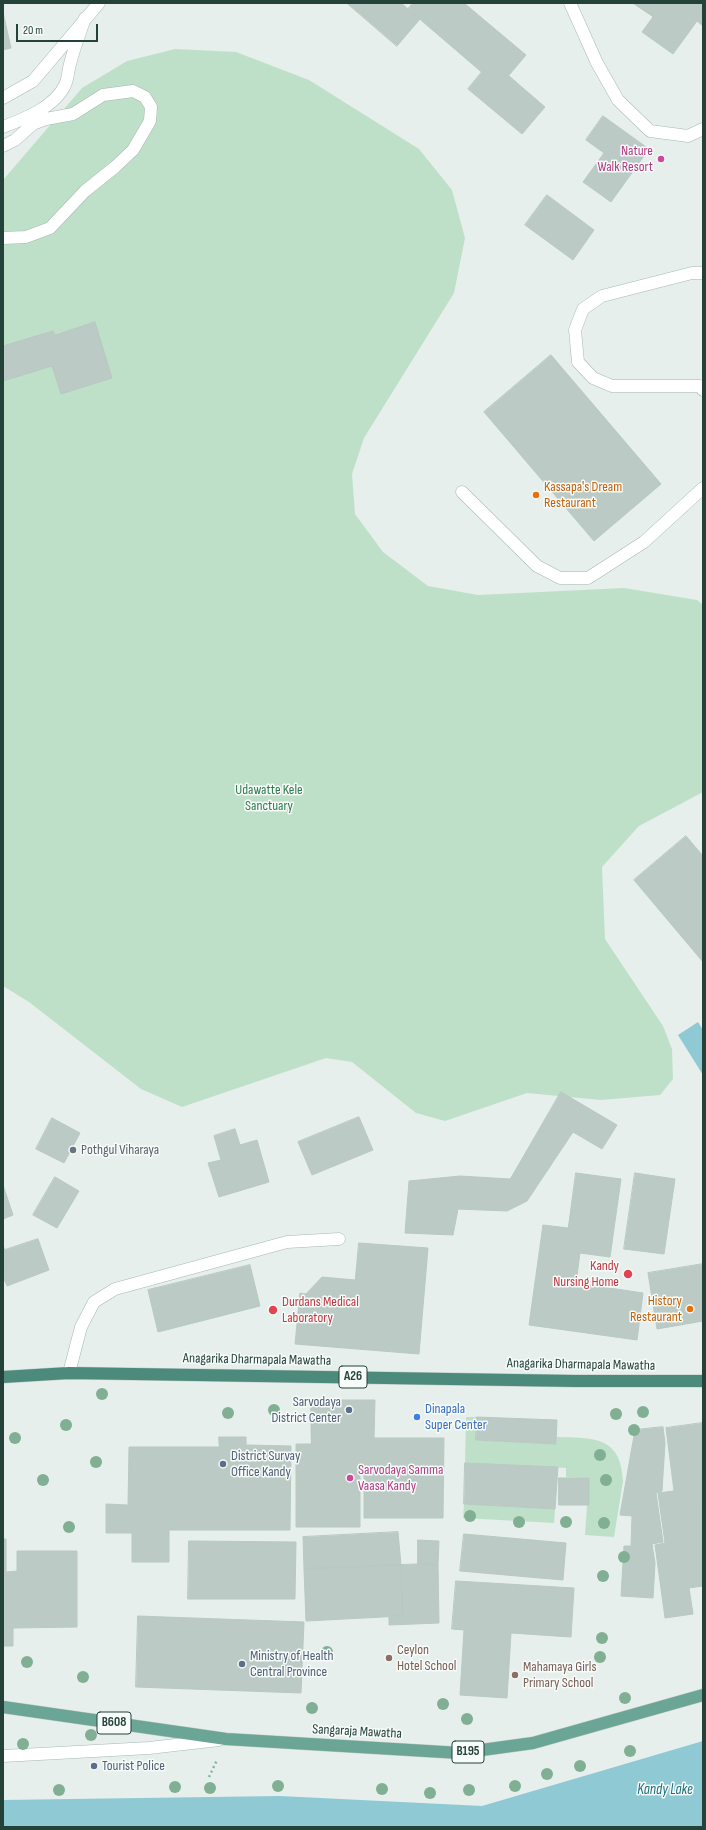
<!DOCTYPE html>
<html>
<head>
<meta charset="utf-8">
<style>
  body { margin:0 }
  #map { position:relative; width:706px; height:1830px; overflow:hidden; background:#e6efeb; font-family:"Sofia Sans Condensed",sans-serif }
  canvas { display:block }
  .frame { position:absolute; inset:0; border:4px solid #24423a; pointer-events:none }
  .scale { position:absolute; left:16px; top:24px; width:82px; height:18px; box-sizing:border-box; border:2px solid #24423a; border-top:0; padding-left:5px; font-size:12px; line-height:14px; white-space:nowrap; color:#24423a; -webkit-text-stroke:3px #f7fbf9; paint-order:stroke }
</style>
</head>
<body>
<div id="map">
<canvas width="706" height="1830"></canvas>
<div class="frame"></div>
<div class="scale">20 m</div>
</div>
<script>
const ctx = document.querySelector('canvas').getContext('2d');
ctx.lineJoin = 'round';
function fill(path, color) { ctx.fillStyle = color; ctx.fill(path, 'evenodd'); }
function trace(path, color, width, dash) { ctx.strokeStyle = color; ctx.lineWidth = width; ctx.lineCap = dash ? 'butt' : 'round'; ctx.setLineDash(dash || []); ctx.stroke(path); }
function label(font, color, halo, rows, align = 'center') {
  ctx.font = font + ' "Sofia Sans Condensed",sans-serif'; ctx.lineWidth = 3; ctx.setLineDash([]); ctx.textBaseline = 'middle'; ctx.strokeStyle = halo; ctx.fillStyle = color; for (const [text, x, y, turn = 0] of rows) {
    ctx.save(); ctx.translate(x, y); ctx.rotate((+turn || 0) * Math.PI / 180); ctx.textAlign = isNaN(turn) ? turn : align; if (halo) ctx.strokeText(text, 0, 0); ctx.fillText(text, 0, 0); ctx.restore();
  }
}
fill(new Path2D(`
  M 175,49 L 236,52 L 309,80 L 419,149 L 452,190 L 465,238 L 454,293 L 364,438 L 352,474 L 355,514 L 383,552 L 428,586 L 478,595 L 624,588 L 697,600 L 703,605 L 703,792 L 639,826 L 602,867 L 605,939 L 663,1026 L 672,1049 L 673,1079 L 660,1095 L 601,1100 L 527,1093 L 445,1121 L 416,1113 L 352,1062 L 326,1058 L 182,1107 L 141,1089 L 29,1002 L 3,986 L 3,180 L 82,88 L 127,61 Z
  M 466,1417 L 477,1417 L 476,1440 L 556,1444 L 557,1437 C 593,1438 621,1436 623,1481 L 614,1537 L 585,1535 L 589,1478 L 566,1477 L 566,1468 L 465,1463 Z
  M 464,1504 L 555,1509 L 554,1523 L 463,1518 Z`), '#bfe0c8');
fill(new Path2D(`
  M 698,1022 L 703,1030 L 703,1075 L 678,1035 Z
  M 703,1741 L 703,1827 L 3,1827 L 3,1800 L 280,1796 L 482,1806 Z`), '#8ec9d4');
const building = new Path2D(`
  M 347,3 L 401,3 L 420,19 L 397,46 Z
  M 413,3 L 464,3 L 526,55 L 499,87 L 408,9 Z
  M 633,3 L 703,3 L 703,26 L 697,21 L 673,54 L 642,32 L 653,17 Z
  M 3,12 L 11,48 L 3,50 Z
  M 482,72 L 499,87 L 509,76 L 545,107 L 522,134 L 468,89 Z
  M 603,116 L 649,149 L 611,202 L 583,182 L 604,153 L 586,140 Z
  M 547,195 L 594,230 L 573,260 L 525,225 Z
  M 95,322 L 112,378 L 61,394 L 52,366 L 3,381 L 3,346 L 53,331 L 55,335 Z
  M 551,355 L 661,484 L 594,541 L 484,412 Z
  M 686,836 L 703,856 L 703,962 L 634,880 Z
  M 561,1092 L 617,1125 L 602,1149 L 573,1132 L 527,1201 L 507,1211 L 458,1209 L 453,1235 L 405,1233 L 409,1181 L 460,1176 L 510,1179 Z
  M 359,1117 L 373,1150 L 312,1175 L 298,1142 Z
  M 52,1118 L 80,1133 L 64,1163 L 36,1149 Z
  M 235,1129 L 240,1145 L 257,1140 L 269,1182 L 219,1197 L 208,1163 L 221,1160 L 214,1136 Z
  M 576,1173 L 621,1179 L 610,1257 L 580,1253 L 576,1283 L 643,1293 L 637,1340 L 529,1325 L 543,1225 L 568,1228 Z
  M 635,1173 L 675,1179 L 664,1254 L 624,1249 Z
  M 55,1177 L 79,1191 L 57,1228 L 33,1215 Z
  M 3,1185 L 13,1215 L 3,1219 Z
  M 38,1239 L 49,1270 L 7,1286 L 5,1281 L 3,1281 L 3,1268 L 10,1265 L 5,1250 Z
  M 359,1243 L 428,1248 L 419,1354 L 295,1344 L 300,1293 L 306,1294 L 322,1277 L 355,1280 Z
  M 3,1245 L 10,1265 L 3,1268 Z
  M 703,1264 L 703,1321 L 657,1329 L 648,1273 Z
  M 250,1265 L 260,1306 L 158,1332 L 148,1290 Z
  M 311,1400 L 375,1400 L 374,1438 L 444,1438 L 443,1518 L 364,1518 L 364,1466 L 360,1466 L 360,1527 L 296,1527 L 296,1444 L 311,1444 Z
  M 477,1417 L 557,1420 L 556,1444 L 476,1440 Z
  M 702,1423 L 703,1586 L 689,1588 L 693,1614 L 665,1618 L 655,1545 L 665,1543 L 658,1493 L 674,1491 L 666,1428 Z
  M 663,1427 L 665,1443 L 662,1491 L 656,1493 L 663,1542 L 652,1544 L 655,1563 L 653,1598 L 621,1596 L 624,1546 L 631,1546 L 632,1516 L 620,1515 L 635,1430 Z
  M 219,1437 L 246,1437 L 246,1445 L 291,1446 L 290,1530 L 169,1530 L 169,1562 L 132,1562 L 132,1533 L 106,1533 L 106,1504 L 128,1505 L 129,1447 L 219,1447 Z
  M 465,1463 L 558,1467 L 555,1509 L 464,1504 Z
  M 559,1478 L 589,1478 L 589,1505 L 559,1505 Z
  M 398,1532 L 401,1565 L 304,1569 L 303,1537 Z
  M 464,1534 L 566,1543 L 563,1580 L 460,1571 Z
  M 3,1539 L 6,1539 L 6,1572 L 17,1571 L 17,1551 L 77,1551 L 77,1627 L 13,1628 L 13,1646 L 3,1646 Z
  M 418,1540 L 439,1541 L 438,1565 L 418,1564 Z
  M 189,1541 L 296,1542 L 295,1599 L 188,1599 Z
  M 418,1564 L 438,1565 L 439,1623 L 389,1625 L 389,1616 L 402,1616 L 401,1565 Z
  M 401,1565 L 402,1616 L 306,1621 L 304,1569 Z
  M 456,1581 L 574,1588 L 571,1637 L 511,1633 L 507,1698 L 460,1695 L 464,1630 L 452,1629 Z
  M 138,1616 L 304,1622 L 301,1693 L 136,1687 Z`);
fill(building, '#bbcac4');
trace(building, '#b8c9c2', 1);
const service = new Path2D(`
  M 703,273 L 692,273 L 602,296 L 583,309 L 575,330 L 578,362 L 593,378 L 612,386 L 700,386 L 703,390
  M 462,492 L 537,566 L 560,578 L 588,578 L 644,542 L 703,488
  M 69,1373 L 81,1327 L 94,1302 L 115,1289 L 287,1242 L 339,1239
  M 3,1756 L 149,1748 L 219,1740`);
const minor = new Path2D(`
  M 570,3 L 597,63 L 618,100 L 650,131 L 688,136 L 703,129
  M 3,98 L 33,81 L 99,3
  M 3,127 C 24,119 55,107 65,85 C 68,79 68,71 70,64 C 74,48 80,33 85,18
  M 3,146 L 15,140 L 33,124 L 46,119 L 73,114 L 103,95 L 133,91 L 145,97 L 151,107 L 150,121 L 133,150 L 115,167 L 85,191 L 50,228 L 26,237 L 3,238`);
const primary = new Path2D(`
  M 3,1707 L 226,1739 L 460,1753 L 533,1743 L 703,1695`);
const trunk = new Path2D(`
  M 3,1377 L 69,1373 L 576,1381 L 703,1381`);
trace(service, '#a8b8b2', 13);
trace(minor, '#a8b8b2', 13);
trace(primary, '#c2cac8', 13);
trace(trunk, '#c2cac8', 13);
trace(new Path2D(`
  M 209,1777 L 217,1760`), '#86b3a5', 2.5, [2, 3]);
trace(service, '#fff', 12);
trace(minor, '#fff', 12);
trace(primary, '#6aa596', 12);
trace(trunk, '#4c8a7c', 12);
ctx.fillStyle = '#80af93';
for (const [x, y] of [
  [102,1394],
  [274,1410],
  [643,1412],
  [228,1413],
  [616,1414],
  [66,1425],
  [634,1430],
  [15,1438],
  [600,1455],
  [96,1462],
  [43,1480],
  [606,1480],
  [470,1516],
  [519,1522],
  [566,1522],
  [604,1523],
  [69,1527],
  [624,1557],
  [603,1576],
  [602,1638],
  [327,1652],
  [600,1657],
  [27,1662],
  [83,1677],
  [625,1698],
  [443,1704],
  [312,1708],
  [467,1719],
  [91,1735],
  [23,1744],
  [630,1751],
  [580,1766],
  [547,1774],
  [278,1786],
  [515,1786],
  [175,1787],
  [210,1788],
  [382,1789],
  [59,1790],
  [469,1790],
  [430,1793]
]) { ctx.beginPath(); ctx.arc(x, y, 6, 0, 2 * Math.PI); ctx.fill(); }
for (const [x, y, r, color] of [
  [661,159,4,"#d1479c"],
  [536,495,4,"#e8710a"],
  [73,1150,4,"#6b7280"],
  [628,1274,5,"#e0444e"],
  [690,1309,4,"#e8710a"],
  [273,1310,5,"#e0444e"],
  [349,1410,4,"#5c6f8a"],
  [417,1417,4,"#3f7fe0"],
  [223,1464,4,"#5c6f8a"],
  [350,1478,4,"#d1479c"],
  [389,1658,4,"#8d6e63"],
  [242,1664,4,"#5c6f8a"],
  [515,1675,4,"#8d6e63"],
  [94,1766,4,"#5c6f8a"]
]) { const dot = new Path2D(); dot.arc(x, y, r, 0, 2 * Math.PI); ctx.fillStyle = color; ctx.fill(dot); trace(dot, '#f7fbf9', 1.5); }
for (const [x, y, w] of [
  [353,1377,28],
  [114,1723,34],
  [468,1752,32]
]) { const box = new Path2D(); box.roundRect(x - w / 2, y - 11, w, 22, 3); ctx.fillStyle = '#f7fbf9'; ctx.fill(box); trace(box, '#24423a', 1); }
label('bold 13px', '#24423a', null, [
  ["A26",353,1377],
  ["B608",114,1723],
  ["B195",468,1752]
]);
label('14px', '#b23c85', '#f7fbf9', [
  ["Nature",653,151],
  ["Walk Resort",653,167],
  ["Sarvodaya Samma",358,1470,"left"],
  ["Vaasa Kandy",358,1486,"left"]
], 'right');
label('14px', '#c56008', '#f7fbf9', [
  ["Kassapa's Dream",544,487],
  ["Restaurant",544,503],
  ["History",682,1301,"right"],
  ["Restaurant",682,1317,"right"]
], 'left');
label('14px', '#2d7a4b', '#f7fbf9', [
  ["Udawatte Kele",269,790],
  ["Sanctuary",269,806]
]);
label('14px', '#5b616d', '#f7fbf9', [
  ["Pothgul Viharaya",81,1150]
], 'left');
label('14px', '#be3a42', '#f7fbf9', [
  ["Kandy",619,1266],
  ["Nursing Home",619,1282],
  ["Durdans Medical",282,1302,"left"],
  ["Laboratory",282,1318,"left"]
], 'right');
label('14px', '#24423a', '#f7fbf9', [
  ["Anagarika Dharmapala Mawatha",257,1360,1],
  ["Anagarika Dharmapala Mawatha",581,1365,1],
  ["Sangaraja Mawatha",357,1732,3]
]);
label('14px', '#4e5e75', '#f7fbf9', [
  ["Sarvodaya",341,1402,"right"],
  ["District Center",341,1418,"right"],
  ["District Survay",231,1456],
  ["Office Kandy",231,1472],
  ["Ministry of Health",250,1656],
  ["Central Province",250,1672],
  ["Tourist Police",102,1766]
], 'left');
label('14px', '#366cbe', '#f7fbf9', [
  ["Dinapala",425,1409],
  ["Super Center",425,1425]
], 'left');
label('14px', '#785e54', '#f7fbf9', [
  ["Ceylon",397,1650],
  ["Hotel School",397,1666],
  ["Mahamaya Girls",523,1667],
  ["Primary School",523,1683]
], 'left');
label('italic 15px', '#1c6f80', '#f7fbf9', [
  ["Kandy Lake",665,1790]
]);
</script>
</body>
</html>
